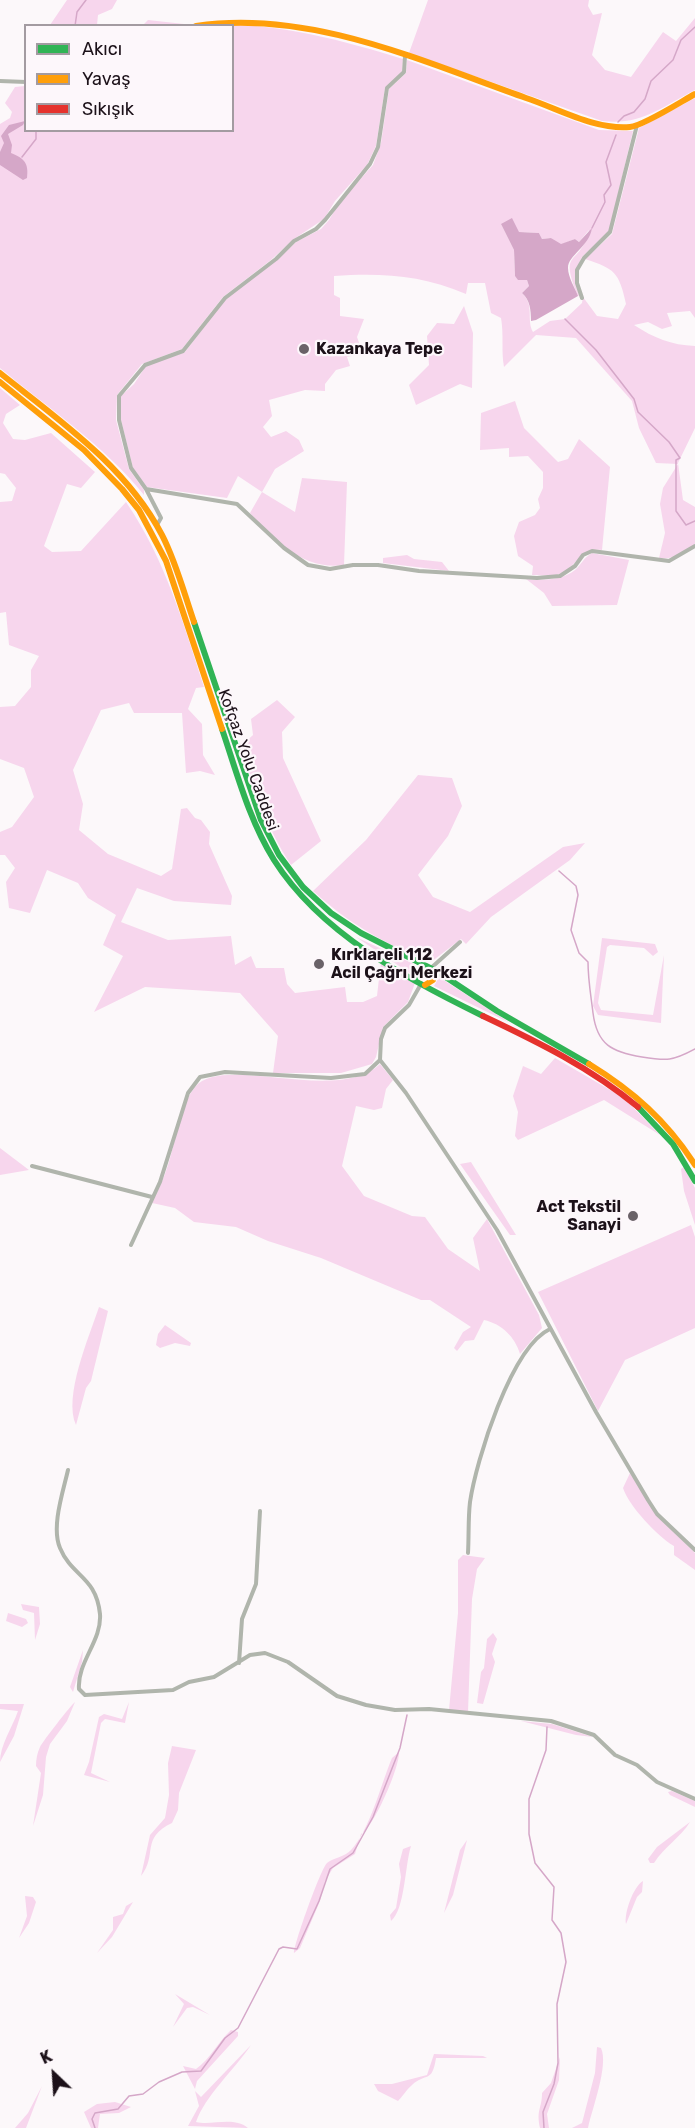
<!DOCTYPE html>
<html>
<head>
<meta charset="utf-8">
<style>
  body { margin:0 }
  #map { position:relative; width:695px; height:2128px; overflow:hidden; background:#fcf8fa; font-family:Rubik,sans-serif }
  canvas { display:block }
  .legend { position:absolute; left:24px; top:24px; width:210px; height:108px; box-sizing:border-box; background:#fdf7fb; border:2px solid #a39ba1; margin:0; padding:8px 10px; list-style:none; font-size:18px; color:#1c1119 }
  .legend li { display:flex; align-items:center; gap:12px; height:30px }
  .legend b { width:30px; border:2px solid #a39ba1 }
  .north { position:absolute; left:24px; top:2044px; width:60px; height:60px; -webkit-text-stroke:4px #fdf7fb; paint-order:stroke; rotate:335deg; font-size:16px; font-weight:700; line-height:24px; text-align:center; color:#1c1119 }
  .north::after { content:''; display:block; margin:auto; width:21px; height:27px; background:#1c1119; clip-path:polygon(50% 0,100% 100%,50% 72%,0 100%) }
</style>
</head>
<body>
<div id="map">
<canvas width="695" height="2128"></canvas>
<ul class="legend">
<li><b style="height:8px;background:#30b455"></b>Akıcı</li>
<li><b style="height:8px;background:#ff9f0a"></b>Yavaş</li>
<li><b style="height:8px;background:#e5322d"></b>Sıkışık</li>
</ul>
<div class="north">K</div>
</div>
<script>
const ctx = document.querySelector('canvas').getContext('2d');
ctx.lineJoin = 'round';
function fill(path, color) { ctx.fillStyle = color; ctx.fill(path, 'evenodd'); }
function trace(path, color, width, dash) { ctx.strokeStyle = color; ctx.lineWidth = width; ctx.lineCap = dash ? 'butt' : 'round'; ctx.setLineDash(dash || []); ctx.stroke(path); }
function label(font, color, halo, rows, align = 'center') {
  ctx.font = font + ' Rubik,sans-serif'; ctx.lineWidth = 4.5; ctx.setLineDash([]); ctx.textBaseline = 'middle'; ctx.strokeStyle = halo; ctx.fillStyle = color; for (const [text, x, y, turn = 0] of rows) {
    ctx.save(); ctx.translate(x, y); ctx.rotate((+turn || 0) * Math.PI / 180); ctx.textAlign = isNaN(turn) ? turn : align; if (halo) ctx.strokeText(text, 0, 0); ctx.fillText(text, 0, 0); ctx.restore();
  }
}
fill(new Path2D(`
  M 67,0 L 117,0 L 112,9 L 98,15 L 97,25 L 50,25 Z
  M 428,0 L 589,0 L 588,6 L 593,15 L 602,13 L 592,55 L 605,70 L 631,77 L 663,32 L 676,41 L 695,18 L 695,90 C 662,107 640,126 602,121 L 409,53 Z
  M 148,20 L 184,24 L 143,25 Z
  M 221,24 C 284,25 342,40 403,59 L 402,72 L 385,88 L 376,146 L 367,165 L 335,201 L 324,219 L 294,239 L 271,260 L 223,297 L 182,349 L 142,364 L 117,395 L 116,420 L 129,469 L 144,490 L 144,495 C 103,444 49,409 0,368 L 0,124 L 10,118 L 12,112 L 5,103 L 15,87 L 25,86 L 26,130 L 232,130 L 232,26 L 210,25 Z
  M 407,60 L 599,130 L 633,131 L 609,232 L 582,257 L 576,270 L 580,295 L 578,296 C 558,247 580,268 589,230 L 579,242 L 575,239 L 560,245 L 551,238 L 542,239 L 539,233 L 518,232 L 501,224 L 514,250 L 515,276 L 527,280 L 529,286 L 522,293 C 535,305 526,320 533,332 L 550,321 L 565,319 L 582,303 L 583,297 L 597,316 L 618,319 L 626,304 C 619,272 615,269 585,259 L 612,234 L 639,128 L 695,98 L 695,318 L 690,311 L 667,313 L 672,326 L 662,329 L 648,322 L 634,325 C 654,338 671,345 695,346 L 695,428 L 678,463 L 683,500 L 695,507 L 695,544 C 684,554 673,560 659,558 L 665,533 L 660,504 L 663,488 L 678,464 L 656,463 L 639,428 L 632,401 L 576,338 L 536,335 L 504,367 C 501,350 504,335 501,318 L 491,313 L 485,283 L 468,283 L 466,294 C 421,275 382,273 334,276 L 334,295 L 340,298 L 340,316 L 364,319 L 357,337 L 363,354 L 347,357 L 350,366 L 336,370 L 325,384 L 325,391 L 305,390 L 269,400 L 272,416 L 263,427 L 271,437 L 286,431 L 299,440 L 304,451 L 275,469 L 262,492 L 295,512 L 302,478 L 347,482 L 344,565 C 307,571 272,542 250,513 L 262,492 L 238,476 L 227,498 L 147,487 L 133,468 L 121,420 L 121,396 L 134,384 L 146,366 L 185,352 L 226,298 L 279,258 L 296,242 L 321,229 L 329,220 L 339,203 L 373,165 L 381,143 L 389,89 L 406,73 Z
  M 464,306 L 473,333 L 472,388 L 460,384 L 416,405 L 409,385 L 429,365 L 427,336 L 437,323 L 454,324 Z
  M 0,388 L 20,405 L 6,414 L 3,423 L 13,439 L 25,440 L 51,433 L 95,472 L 81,488 L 67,484 L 44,546 L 52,552 L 81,551 L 126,502 C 165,559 183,622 204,687 L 196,688 L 188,709 L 202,724 L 203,755 L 215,775 L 200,771 L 186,773 L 182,713 L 134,713 L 129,703 L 101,710 L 73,770 L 83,804 L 79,830 L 108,854 L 161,876 L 172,869 L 181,809 L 187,808 L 195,818 L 201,820 L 210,832 L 209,844 L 232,896 L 231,905 L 174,901 L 137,888 L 121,922 L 168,940 L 231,936 L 235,965 L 251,956 L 256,968 L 284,968 L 287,984 L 295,993 L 345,987 L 347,1002 L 363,1002 L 377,996 L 381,961 L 415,983 L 408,1002 L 383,1027 L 376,1057 L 372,1064 L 341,1073 L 273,1073 L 278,1036 L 240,993 L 145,987 L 94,1012 L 123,956 L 103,945 L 116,915 L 88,898 L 78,883 L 47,870 L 30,913 L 9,908 L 6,882 L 15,868 L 5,855 L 0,855 L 0,832 L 12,827 L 34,797 L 24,768 L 0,759 L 0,707 L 15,706 L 31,687 L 31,670 L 39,656 L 9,645 L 6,612 L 0,613 L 0,502 L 12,501 L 16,488 L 5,474 L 0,473 Z
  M 515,401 L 524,428 L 558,462 L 568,459 L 579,439 L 610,467 L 602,550 C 580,547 579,564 562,573 C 554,577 541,575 532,575 L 533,566 L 518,556 L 514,536 L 519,522 L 535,515 L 540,508 L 538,499 L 543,488 L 543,472 L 528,456 L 509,457 L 509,448 L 480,450 L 481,413 Z
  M 592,553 L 629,560 L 617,605 L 552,606 L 544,593 L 526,579 C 543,580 561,581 575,570 C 582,564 583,558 592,553 Z
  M 407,555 L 414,559 L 442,562 L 449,571 L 383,563 L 383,558 Z
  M 277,700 L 295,717 L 282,732 L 283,758 L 321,841 L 291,865 C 266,827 254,788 241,746 L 253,735 L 251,719 Z
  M 418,775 L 452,778 L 462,806 L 448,836 L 418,875 L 433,897 L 470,912 L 563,847 L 585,843 L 570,860 L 491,917 L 466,944 L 461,939 L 431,962 C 387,945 349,924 313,891 L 366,840 Z
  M 356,937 L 416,965 L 411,974 Z
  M 602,938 L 655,944 L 658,952 L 653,956 L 644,948 L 610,945 L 607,947 L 598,1003 L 601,1010 L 653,1015 L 664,955 L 661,1023 L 598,1015 L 593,1006 Z
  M 439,977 L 510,1023 L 434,986 Z
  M 555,1058 L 624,1098 L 660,1135 L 604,1100 L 518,1140 L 515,1136 L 518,1112 L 513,1096 L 523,1066 L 541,1074 Z
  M 380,1064 L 393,1080 L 386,1089 L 382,1108 L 374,1110 L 356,1106 L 342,1166 L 364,1196 L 412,1216 L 425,1217 L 448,1249 L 480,1271 L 473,1238 L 487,1219 L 539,1315 L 542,1328 L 520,1354 C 515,1337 502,1324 484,1320 L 474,1340 L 465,1341 L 457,1351 L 454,1348 L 463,1332 L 471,1327 L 430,1300 L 421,1300 L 321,1258 L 268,1241 L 236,1227 L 194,1222 L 175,1208 L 152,1203 C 158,1191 164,1178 168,1165 C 176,1141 179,1107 195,1087 C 223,1053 337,1105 380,1064 Z
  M 0,1148 L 29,1170 L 0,1175 Z
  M 471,1162 L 516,1235 L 510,1235 L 460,1164 Z
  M 684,1167 L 695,1188 L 695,1225 L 684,1191 L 681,1169 Z
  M 691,1225 L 695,1237 L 695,1328 L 625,1360 L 598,1411 L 538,1292 Z
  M 99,1307 L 108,1311 L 91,1381 L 86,1388 L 76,1425 C 63,1397 89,1337 99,1307 Z
  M 165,1325 L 191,1343 L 190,1346 L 175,1343 L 160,1348 L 156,1345 L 158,1334 Z
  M 630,1473 L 656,1515 L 695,1553 L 695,1570 L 674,1555 L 674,1546 C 657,1536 629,1506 623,1488 Z
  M 463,1555 L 485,1558 L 477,1569 L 472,1599 L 468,1712 L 449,1710 L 458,1613 L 458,1560 Z
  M 21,1604 L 39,1607 L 40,1624 L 35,1640 L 34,1613 L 23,1610 Z
  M 8,1613 L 26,1619 L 28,1623 L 22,1627 L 6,1621 Z
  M 493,1633 L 497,1639 L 492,1654 L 495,1662 L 483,1704 L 477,1703 L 481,1672 L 484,1668 L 487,1639 Z
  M 83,1650 L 82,1662 L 73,1692 L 70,1687 Z
  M 75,1702 L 67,1721 L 50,1744 L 46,1757 L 43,1795 L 33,1826 L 41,1773 L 36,1766 C 36,1760 37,1753 40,1747 C 43,1741 71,1705 75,1702 Z
  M 129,1702 L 125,1723 L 105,1719 L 101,1723 L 91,1773 L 110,1782 L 84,1775 L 89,1762 L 99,1717 L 104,1714 L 122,1719 Z
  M 0,1704 L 24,1704 L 14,1736 L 0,1762 C 0,1745 12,1728 18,1711 L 0,1709 Z
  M 521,1721 L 552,1724 L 593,1737 L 576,1735 Z
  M 172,1746 L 196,1750 L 179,1793 L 178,1810 L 172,1823 C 140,1838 158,1855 141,1876 L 150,1835 L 165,1818 L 169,1795 L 168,1763 Z
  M 399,1752 C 400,1767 373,1829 361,1834 L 355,1854 L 333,1868 L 325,1881 L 320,1901 L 300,1948 L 294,1953 C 294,1944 321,1868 327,1863 C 333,1858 345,1857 351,1850 C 370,1830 381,1784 392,1758 Z
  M 672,1791 L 695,1801 L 695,1807 L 670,1795 L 668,1792 Z
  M 690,1822 C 681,1837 664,1847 654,1863 L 650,1863 L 648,1859 L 657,1847 Z
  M 467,1840 L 453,1895 L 444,1913 L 460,1850 Z
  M 411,1846 C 405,1864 405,1910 391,1921 L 390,1915 L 396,1908 L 401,1877 L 399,1864 L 403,1849 Z
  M 643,1881 L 642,1892 L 637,1897 L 626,1924 C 624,1913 633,1887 643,1881 Z
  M 25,1896 L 33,1897 L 36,1902 L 29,1923 L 19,1938 L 27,1916 Z
  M 133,1902 L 112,1937 L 97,1953 L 113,1930 L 113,1917 L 123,1914 L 126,1906 Z
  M 175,1994 L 210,2015 L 193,2007 L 187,2008 L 173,2027 L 184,2004 Z
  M 231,2030 L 238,2032 L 238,2036 L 197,2081 L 195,2089 L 183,2066 L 196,2069 C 210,2059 218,2042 231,2030 Z
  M 251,2045 C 234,2070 205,2096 196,2122 C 212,2126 233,2116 248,2128 L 188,2126 L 199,2106 L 195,2091 L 201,2097 Z
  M 597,2047 L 601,2048 C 609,2065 592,2109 588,2128 L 572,2128 L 582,2123 L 595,2073 Z
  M 434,2054 L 483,2056 L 487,2058 L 436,2058 C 432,2084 426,2072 412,2085 C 407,2089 403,2096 398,2101 L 378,2091 L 374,2084 L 392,2084 L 427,2075 Z
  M 560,2057 L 559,2080 L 547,2114 L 549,2128 L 540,2128 C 536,2109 542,2109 542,2093 L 551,2083 Z
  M 42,2086 L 26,2128 L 15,2128 L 28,2113 Z
  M 115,2102 L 131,2107 L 119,2113 L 100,2114 L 98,2128 L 91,2128 L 84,2112 L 97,2104 Z`), '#f7d6ed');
fill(new Path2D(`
  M 25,121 L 23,125 L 8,134 L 12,145 L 11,153 C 24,158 29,163 27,178 L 23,180 L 0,165 L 0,152 L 4,143 L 1,136 L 9,125 Z
  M 512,218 L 519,232 L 539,233 L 542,239 L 551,238 L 561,244 L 575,239 L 579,242 L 592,228 C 589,247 568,255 568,268 C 568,277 575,288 578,296 L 536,320 L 531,321 C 531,310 530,300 522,293 L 529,286 L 527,280 L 518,280 L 515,276 L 514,250 L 501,224 Z`), '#d5a7c8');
trace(new Path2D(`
  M 75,26 L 77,12 L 86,0
  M 618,122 L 624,116 L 634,112 L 645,99 L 651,81 L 673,60 L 681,40 L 695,27
  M 22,157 L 36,139 L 36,130
  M 592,228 L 605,202 L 604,195 L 611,185 L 606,162 L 616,135
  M 565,319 L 596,350 L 634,399 L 638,412 L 669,442 L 680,458 L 676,460 L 676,511 L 686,525 L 695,521
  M 559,871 L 576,886 L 578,895 L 571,930 L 579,953 L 588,962 C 588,980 591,996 593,1013 C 597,1045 612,1052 642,1057 C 667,1061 673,1061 695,1049
  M 95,2128 L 92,2119 L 95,2113 L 118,2109 L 129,2096 L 143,2094 L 159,2082 L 182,2072 L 201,2071 L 225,2038 L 238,2028 L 279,1949 L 283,1947 L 297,1949 L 319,1901 L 330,1869 L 353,1853 L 373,1817 L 400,1748 L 407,1715
  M 544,2128 L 543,2112 L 554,2084 L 558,2063 L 557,2004 L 566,1962 L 561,1933 L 552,1920 L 554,1887 L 535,1863 L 529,1834 L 529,1799 L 546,1750 L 547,1727`), '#d5a7c8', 1.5);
trace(new Path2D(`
  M 0,81 L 26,82
  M 582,298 L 577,283 L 577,270 L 584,258 L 610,232 L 637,125
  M 146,489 L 131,468 L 119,420 L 119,396 L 145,365 L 183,351 L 225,298 L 276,259 L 294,241 L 316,229 L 325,220 L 370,164 L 378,147 L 387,88 L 404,72 L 405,56
  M 157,525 L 161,518 L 146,489 L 237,504 L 284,548 L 308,565 L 330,569 L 353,565 L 378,565 L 419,571 L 537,578 L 560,576 L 575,566 L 583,555 L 592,551 L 669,561 L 695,546
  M 431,968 L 460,942
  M 380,1060 L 406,1093 L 497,1230 L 596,1412 L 648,1500 L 657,1514 L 695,1550
  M 32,1166 L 152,1197
  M 131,1245 L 160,1182 L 188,1093 L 200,1077 L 225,1072 L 331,1078 L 365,1074 L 380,1060 L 381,1039 L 385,1028 L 409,1005 L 421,984
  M 68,1470 C 63,1492 51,1527 60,1548 C 72,1577 96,1576 100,1614 C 102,1641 77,1662 79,1689 L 85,1695 L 173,1690 L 189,1682 L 214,1677 L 250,1655 L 265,1653 L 288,1662 L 337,1696 L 366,1705 L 395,1710 L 429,1709 L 551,1721 L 594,1735 L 615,1755 L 637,1765 L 657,1782 L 695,1799
  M 468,1553 C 469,1536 468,1519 470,1502 C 476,1461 511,1347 550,1329
  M 239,1663 L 242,1619 L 256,1584 L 260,1511`), '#b0b5ac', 4);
trace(new Path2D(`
  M 194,622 L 261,820 L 279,855 L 303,887 L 331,913 L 361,933 L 438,972 L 497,1011 L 589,1064
  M 222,729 C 237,773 249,820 274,860 C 321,934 407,979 483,1016
  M 417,981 L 417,971 L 425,966
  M 638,1107 L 673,1144 L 695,1181`), '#30b455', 6);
trace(new Path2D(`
  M 196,26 C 309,9 421,61 526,98 C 559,109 595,130 630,127 C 643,126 682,101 695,94
  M 0,373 C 59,420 126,466 162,535 C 176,562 184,593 194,622
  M 0,382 L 84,450 L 122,489 L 139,510 L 166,561 L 222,729
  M 425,985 L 433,980 L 433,971
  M 589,1064 C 633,1091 667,1121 695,1165`), '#ff9f0a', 6);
trace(new Path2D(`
  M 483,1016 C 538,1042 591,1068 638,1107`), '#e5322d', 6);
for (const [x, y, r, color] of [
  [304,349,6,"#6a6268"],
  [319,964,6,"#6a6268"],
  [633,1216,6,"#6a6268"]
]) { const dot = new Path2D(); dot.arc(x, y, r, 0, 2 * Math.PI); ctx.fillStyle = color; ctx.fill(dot); trace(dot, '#fdf7fb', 2); }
label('bold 16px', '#1c1119', '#fdf7fb', [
  ["Kazankaya Tepe",316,349],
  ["Kırklareli 112",331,955],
  ["Acil Çağrı Merkezi",331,973],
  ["Act Tekstil",621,1207,"right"],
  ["Sanayi",621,1225,"right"]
], 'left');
label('16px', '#1c1119', '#fdf7fb', [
  ["Kofçaz Yolu Caddesi",248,760,70]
]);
</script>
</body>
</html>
